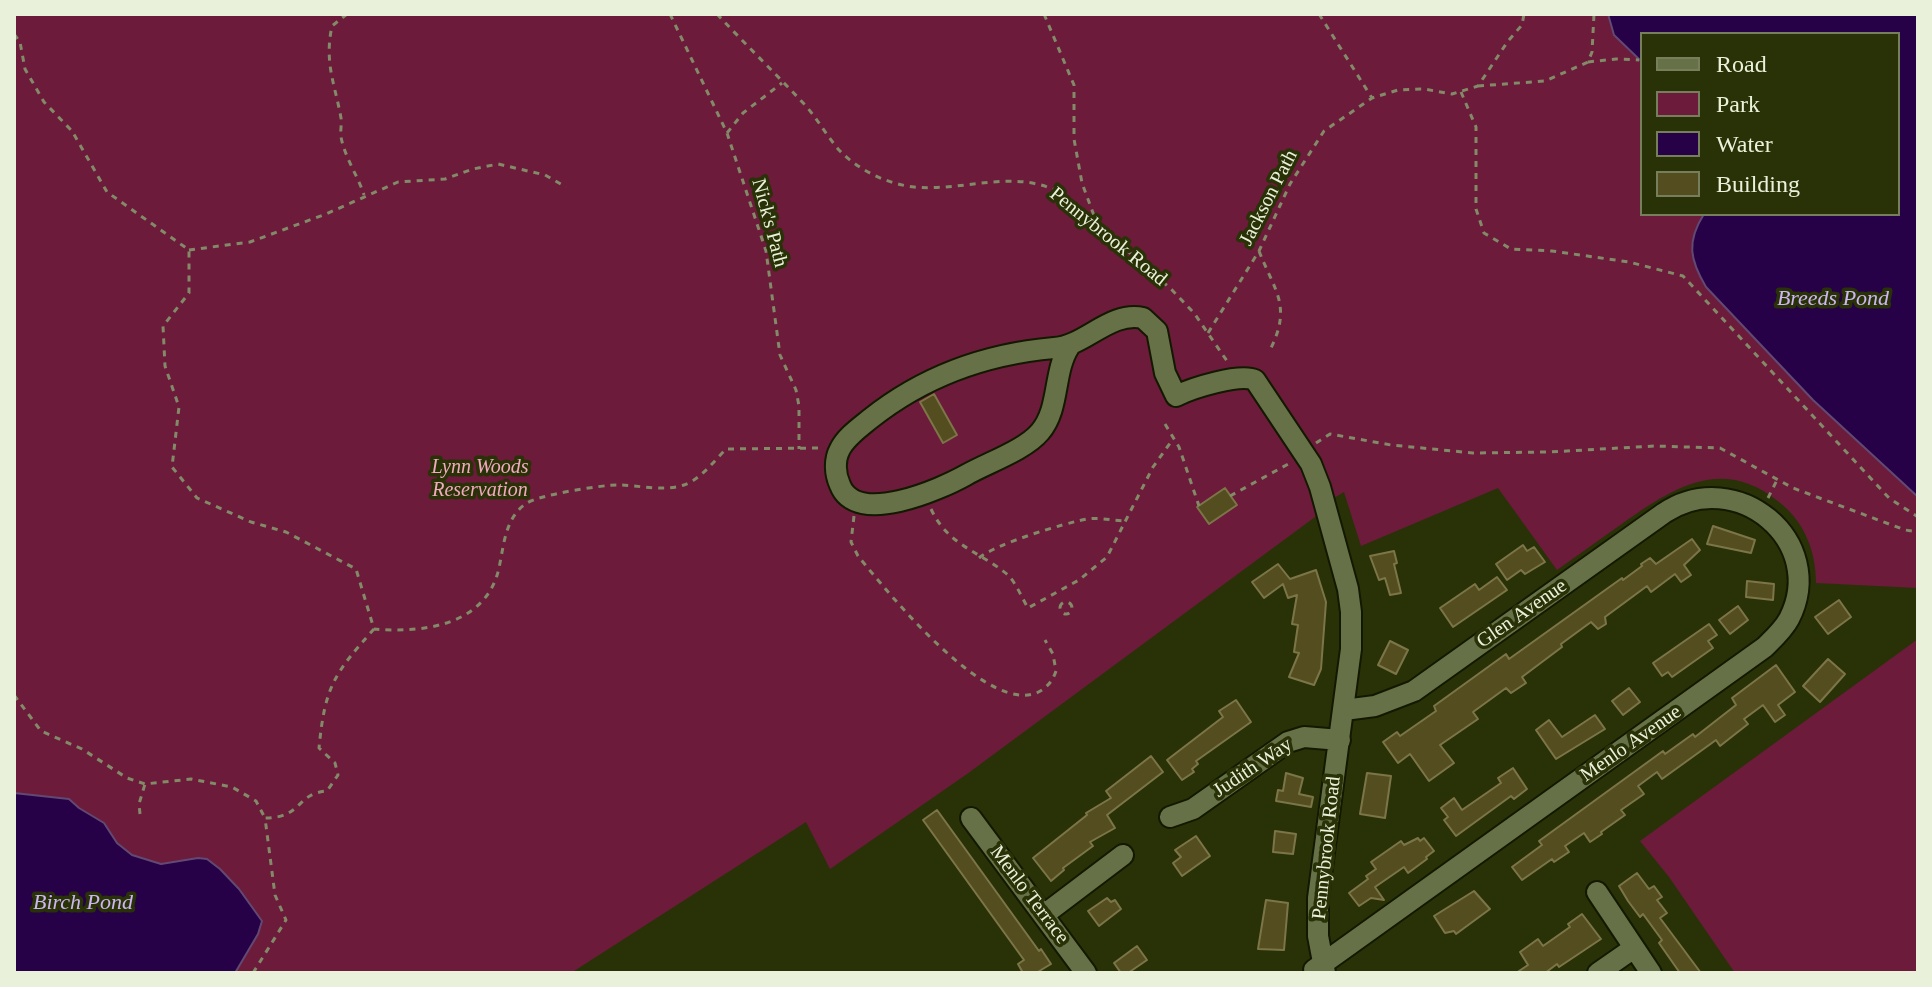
<!DOCTYPE html>
<html>
<head>
<meta charset="utf-8">
<style>
  body { margin:0 }
  #map { position:relative; width:1932px; height:987px; overflow:hidden; background:#293207; font-family:Georgia,serif }
  canvas { display:block }
  .frame { position:absolute; inset:0; border:16px solid #eaf1da; pointer-events:none }
  .legend { position:absolute; left:1640px; top:32px; width:260px; height:184px; box-sizing:border-box; background:#293207; border:2px solid #767e5b; margin:0; padding:10px 14px; list-style:none; font-size:24px; color:#eaf1da }
  .legend li { display:flex; align-items:center; gap:16px; height:40px }
  .legend b { width:40px; border:2px solid #767e5b }
</style>
</head>
<body>
<div id="map">
<canvas width="1932" height="987"></canvas>
<div class="frame"></div>
<ul class="legend">
<li><b style="height:10px;background:#667147"></b>Road</li>
<li><b style="height:22px;background:#6c1b3b"></b>Park</li>
<li><b style="height:22px;background:#260147"></b>Water</li>
<li><b style="height:22px;background:#544d20"></b>Building</li>
</ul>
</div>
<script>
const ctx = document.querySelector('canvas').getContext('2d');
ctx.lineJoin = 'round';
function fill(path, color) { ctx.fillStyle = color; ctx.fill(path, 'evenodd'); }
function trace(path, color, width, dash) { ctx.strokeStyle = color; ctx.lineWidth = width; ctx.lineCap = dash ? 'butt' : 'round'; ctx.setLineDash(dash || []); ctx.stroke(path); }
function label(font, color, halo, rows, align = 'center') {
  ctx.font = font + ' Georgia,serif'; ctx.lineWidth = 7; ctx.setLineDash([]); ctx.textBaseline = 'middle'; ctx.strokeStyle = halo; ctx.fillStyle = color; for (const [text, x, y, turn = 0] of rows) {
    ctx.save(); ctx.translate(x, y); ctx.rotate((+turn || 0) * Math.PI / 180); ctx.textAlign = isNaN(turn) ? turn : align; if (halo) ctx.strokeText(text, 0, 0); ctx.fillText(text, 0, 0); ctx.restore();
  }
}
fill(new Path2D(`
  M 14,14 L 1918,14 L 1918,588 L 1816,583 C 1816,552 1805,522 1779,502 C 1722,455 1673,488 1623,523 C 1601,539 1579,554 1557,570 L 1498,488 L 1361,546 L 1344,492 L 1317,508 L 1315,517 L 967,774 L 830,869 L 806,822 L 571,973 L 14,973 ZM 1642,34 L 1898,34 L 1898,214 L 1642,214 Z
  M 1918,639 L 1918,973 L 1735,973 L 1669,877 L 1640,841 Z`), '#6c1b3b');
const water = new Path2D(`
  M 1608,14 L 1918,14 L 1918,497 L 1813,400 L 1706,287 C 1690,260 1686,242 1704,214 L 1898,214 L 1898,34 L 1642,34 L 1642,62 L 1614,35 Z
  M 14,793 L 69,799 L 79,808 L 104,823 L 117,843 L 132,855 L 161,864 L 198,858 L 207,859 L 220,869 L 239,889 L 262,921 L 258,934 L 235,973 L 14,973 Z`);
fill(water, '#260147');
trace(water, '#614973', 2);
const building = new Path2D(`
  M 934,394 L 957,435 L 943,443 L 920,402 Z
  M 1225,488 L 1237,505 L 1209,524 L 1197,507 Z
  M 1713,526 L 1755,540 L 1751,553 L 1707,544 Z
  M 1692,539 L 1700,550 L 1684,565 L 1691,575 L 1681,582 L 1675,574 L 1651,592 L 1647,586 L 1605,617 L 1606,624 L 1598,629 L 1591,622 L 1561,644 L 1562,647 L 1522,677 L 1526,683 L 1511,693 L 1506,688 L 1473,712 L 1478,719 L 1440,745 L 1454,763 L 1429,781 L 1410,754 L 1398,763 L 1383,742 L 1397,732 L 1400,736 L 1436,711 L 1434,706 L 1506,654 L 1509,659 L 1622,578 L 1623,580 L 1642,566 L 1641,564 L 1650,558 L 1656,564 Z
  M 1523,545 L 1527,551 L 1534,547 L 1545,562 L 1525,574 L 1521,570 L 1507,580 L 1496,564 Z
  M 1394,551 L 1397,563 L 1394,564 L 1401,593 L 1390,595 L 1385,578 L 1379,580 L 1370,556 Z
  M 1278,564 L 1290,579 L 1316,570 L 1326,602 L 1321,669 L 1314,685 L 1289,677 L 1299,653 L 1294,652 L 1298,625 L 1292,624 L 1297,595 L 1288,598 L 1283,584 L 1264,598 L 1252,582 Z
  M 1497,577 L 1507,590 L 1453,627 L 1440,608 L 1475,584 L 1479,590 Z
  M 1747,581 L 1774,584 L 1773,600 L 1746,597 Z
  M 1839,600 L 1851,617 L 1828,634 L 1815,617 Z
  M 1738,606 L 1748,620 L 1730,634 L 1719,620 Z
  M 1709,624 L 1717,635 L 1708,641 L 1713,648 L 1672,677 L 1668,672 L 1662,676 L 1653,663 Z
  M 1390,641 L 1408,650 L 1396,674 L 1378,665 Z
  M 1828,659 L 1845,674 L 1820,702 L 1803,686 Z
  M 1776,665 L 1795,692 L 1778,705 L 1785,715 L 1775,722 L 1763,705 L 1744,719 L 1748,724 L 1720,746 L 1716,740 L 1662,779 L 1657,772 L 1638,786 L 1644,794 L 1621,810 L 1625,815 L 1601,832 L 1602,834 L 1590,842 L 1584,833 L 1565,846 L 1569,852 L 1554,862 L 1552,859 L 1522,880 L 1512,867 L 1542,845 L 1539,841 L 1663,751 L 1665,754 L 1693,734 L 1695,737 L 1736,705 L 1732,698 Z
  M 1629,688 L 1640,702 L 1623,715 L 1612,701 Z
  M 1236,700 L 1251,722 L 1196,761 L 1198,764 L 1192,769 L 1194,772 L 1182,780 L 1167,760 L 1223,717 L 1219,711 Z
  M 1595,715 L 1605,729 L 1556,759 L 1536,730 L 1549,720 L 1562,737 Z
  M 1151,756 L 1163,772 L 1107,815 L 1115,828 L 1090,842 L 1093,846 L 1063,868 L 1064,870 L 1051,881 L 1033,858 L 1087,815 L 1086,813 L 1111,798 L 1106,791 Z
  M 1513,768 L 1527,789 L 1514,799 L 1511,796 L 1456,836 L 1444,820 L 1448,817 L 1441,808 L 1454,798 L 1462,810 L 1501,783 L 1498,778 Z
  M 1286,773 L 1303,778 L 1299,794 L 1313,797 L 1311,807 L 1276,801 L 1278,790 L 1283,791 Z
  M 1367,773 L 1391,776 L 1385,818 L 1360,814 Z
  M 937,810 L 1039,951 L 1041,949 L 1051,964 L 1036,973 L 1023,973 L 1018,964 L 1024,960 L 923,820 Z
  M 1275,831 L 1296,834 L 1293,854 L 1273,852 Z
  M 1196,836 L 1210,856 L 1182,876 L 1173,863 L 1181,857 L 1175,850 Z
  M 1418,838 L 1420,841 L 1424,838 L 1434,851 L 1426,857 L 1427,859 L 1408,873 L 1404,867 L 1375,887 L 1384,900 L 1371,898 L 1359,906 L 1349,893 L 1368,879 L 1366,876 L 1376,869 L 1371,862 L 1401,841 L 1404,845 Z
  M 1637,873 L 1649,889 L 1654,886 L 1662,897 L 1657,900 L 1667,913 L 1660,918 L 1701,973 L 1680,973 L 1659,943 L 1662,940 L 1643,914 L 1640,917 L 1628,901 L 1619,886 Z
  M 1474,891 L 1490,909 L 1456,934 L 1454,931 L 1445,933 L 1434,916 Z
  M 1107,898 L 1111,902 L 1115,900 L 1121,909 L 1099,926 L 1088,911 Z
  M 1266,900 L 1288,903 L 1284,950 L 1258,949 Z
  M 1582,914 L 1601,939 L 1559,967 L 1557,964 L 1545,973 L 1516,973 L 1528,965 L 1520,952 L 1538,939 L 1543,946 L 1570,927 L 1568,924 Z
  M 1137,946 L 1147,960 L 1128,973 L 1121,973 L 1114,963 Z`);
fill(building, '#544d20');
trace(building, '#7c7548', 2);
const minor = new Path2D(`
  M 1069,347 C 1053,372 1060,409 1040,432 C 1025,450 987,463 966,475 C 941,489 856,527 840,485 C 835,474 834,460 840,449 C 846,437 859,428 870,419 C 924,376 985,354 1054,348 C 1086,346 1109,311 1143,318 L 1157,331 L 1165,373 L 1176,396 C 1192,388 1240,373 1255,380 L 1311,464 L 1320,487 L 1348,589 L 1351,612 L 1351,649 L 1318,898 L 1318,936 L 1325,973
  M 1170,817 L 1193,809 L 1288,742 L 1304,737 L 1340,740
  M 971,818 L 1086,973
  M 1597,892 L 1651,973
  M 1045,914 L 1123,855
  M 1314,970 L 1765,647 C 1774,638 1783,630 1789,619 C 1829,541 1736,465 1664,513 L 1414,691 L 1375,706 L 1344,710
  M 1598,973 L 1634,948`);
trace(minor, '#131900', 24);
trace(new Path2D(`
  M 347,14 L 332,26 C 324,63 335,84 341,118 C 342,124 340,131 341,137 C 345,158 358,176 364,195
  M 670,14 L 727,133 L 766,251 L 780,355 L 796,390 L 799,406 L 799,449
  M 717,14 C 746,45 777,75 806,106 C 818,120 827,136 839,150 C 858,170 887,184 914,187 C 965,192 1015,167 1063,194 L 1172,290 L 1194,313 L 1227,361
  M 1044,14 L 1074,85 L 1074,139 L 1082,183 L 1096,221
  M 1319,14 L 1372,98
  M 14,34 L 20,42 L 25,69 L 44,102 L 72,131 L 107,192 L 189,250 L 189,293 L 163,326 L 165,366 L 179,407 L 172,467 L 197,498 L 251,522 L 286,532 L 356,569 L 374,629 C 423,633 486,626 499,568 C 504,545 505,517 527,503 C 539,495 601,485 617,485 C 639,485 663,492 684,485 C 701,479 714,461 726,449 L 823,448
  M 1588,62 L 1616,59 L 1639,60
  M 1478,86 L 1545,81 L 1588,62 L 1592,52 L 1594,14
  M 1461,92 L 1476,127 L 1476,209 L 1484,233 L 1511,249 L 1552,251 L 1629,262 L 1683,276 L 1889,498 L 1918,517
  M 727,133 L 743,113 L 782,83
  M 189,250 L 250,242 L 326,214 L 398,182 L 445,179 L 473,169 L 498,164 L 545,175 L 566,187
  M 1259,251 C 1274,290 1292,305 1271,348
  M 1208,333 L 1259,251 L 1290,184 L 1324,131 L 1372,98 L 1398,90 L 1424,89 L 1452,94 L 1478,86 L 1508,41 L 1522,25 L 1524,14
  M 1165,424 L 1179,447 L 1199,506
  M 1316,443 L 1330,434 L 1391,445 L 1473,453 L 1549,452 L 1655,446 L 1720,448 L 1793,488 L 1905,530 L 1918,532
  M 1230,496 L 1290,463
  M 1768,498 L 1777,480
  M 931,509 C 948,546 981,552 1008,575 C 1016,583 1022,598 1028,608 L 1079,580 L 1107,557 L 1153,467 L 1173,439
  M 854,516 L 851,542 L 858,556 C 886,590 992,723 1042,690 C 1049,685 1053,680 1056,671 L 1053,654 L 1045,640
  M 979,558 C 995,544 1065,523 1087,519 C 1100,517 1113,521 1126,521
  M1060 608a6 6 0 1 1 12 0a6 6 0 1 1-12 0Z
  M 14,695 L 41,731 L 82,749 L 127,778 L 145,784 L 191,779 L 232,787 L 256,801 L 265,818
  M 140,814 L 139,804 L 145,784
  M 253,973 L 286,920 L 275,895 L 265,818 C 303,818 296,793 327,791 L 338,775 L 335,763 L 319,748 C 325,686 334,674 374,629`), '#828a68', 3, [6, 6]);
trace(minor, '#667147', 20);
label('20px', '#eaf1da', '#293207', [
  ["Jackson Path",1269,198,-63],
  ["Nick's Path",769,223,75],
  ["Pennybrook Road",1108,237,39],
  ["Glen Avenue",1522,614,-35],
  ["Menlo Avenue",1631,744,-35],
  ["Judith Way",1253,768,-34],
  ["Pennybrook Road",1327,848,-84],
  ["Menlo Terrace",1029,895,53]
]);
label('italic 20px', '#f2aabe', '#293207', [
  ["Lynn Woods",480,468],
  ["Reservation",480,491]
]);
label('italic 22px', '#cdb6f4', '#293207', [
  ["Breeds Pond",1833,299],
  ["Birch Pond",83,903]
]);
</script>
</body>
</html>
